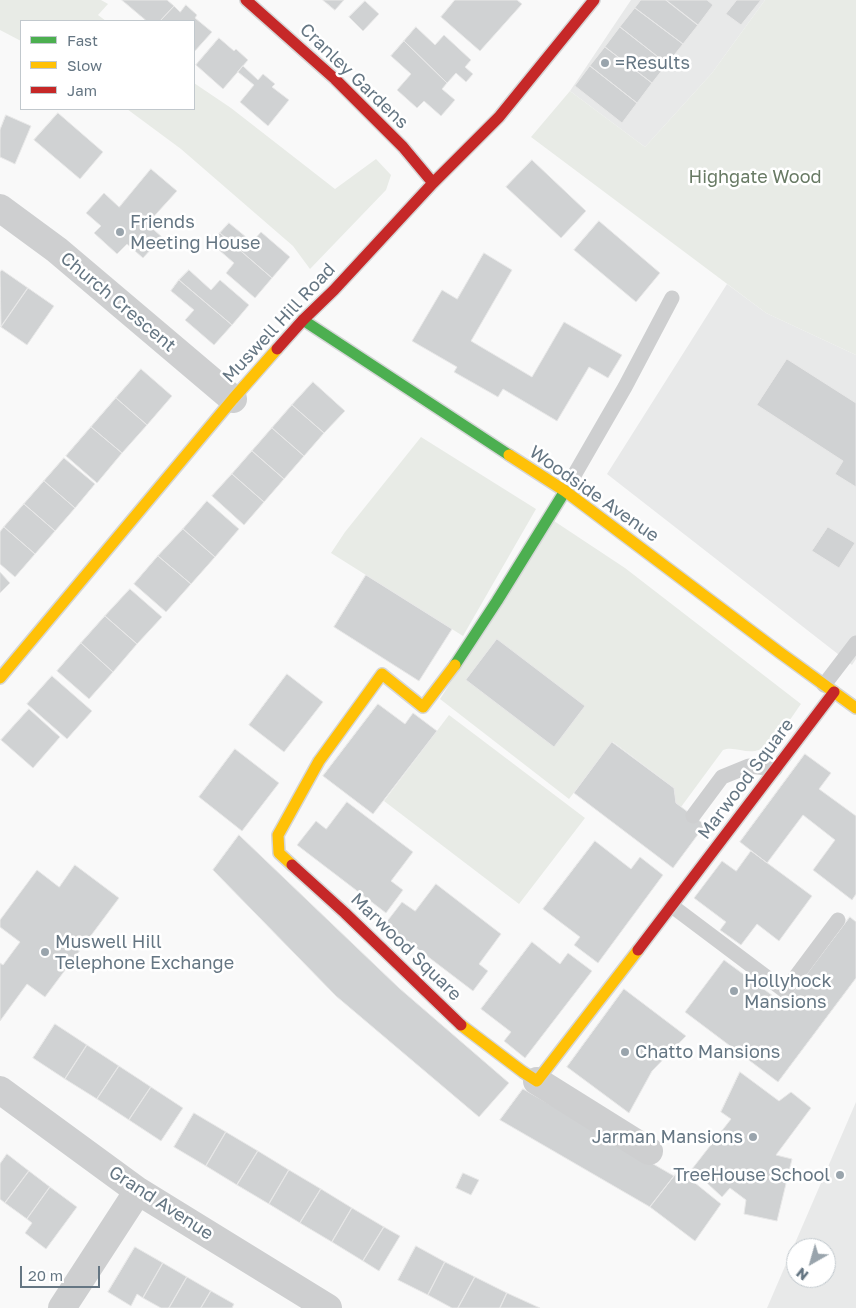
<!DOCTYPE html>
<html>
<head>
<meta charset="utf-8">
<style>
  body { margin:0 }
  #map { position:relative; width:856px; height:1308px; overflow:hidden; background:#f9f9f9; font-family:"Golos Text",sans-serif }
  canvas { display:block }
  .legend { position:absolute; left:20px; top:20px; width:175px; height:90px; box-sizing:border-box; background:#fff; border:1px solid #c1c8cd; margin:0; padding:6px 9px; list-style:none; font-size:15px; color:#657683 }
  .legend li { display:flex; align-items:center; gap:10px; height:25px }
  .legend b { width:25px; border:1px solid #c1c8cd }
  .north { position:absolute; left:786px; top:1238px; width:50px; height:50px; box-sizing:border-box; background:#fff; border:1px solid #c1c8cd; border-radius:50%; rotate:218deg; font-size:14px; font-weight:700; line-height:20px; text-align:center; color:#657683 }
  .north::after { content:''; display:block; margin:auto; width:18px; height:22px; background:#99a4ac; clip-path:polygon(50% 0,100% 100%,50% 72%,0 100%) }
  .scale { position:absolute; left:20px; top:1266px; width:80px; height:22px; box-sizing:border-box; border:2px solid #657683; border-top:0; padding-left:6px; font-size:15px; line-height:18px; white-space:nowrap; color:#657683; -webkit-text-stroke:4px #fff; paint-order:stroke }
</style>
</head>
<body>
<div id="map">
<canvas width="856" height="1308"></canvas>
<ul class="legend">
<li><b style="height:6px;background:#4caf50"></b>Fast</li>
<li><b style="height:6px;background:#ffc107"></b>Slow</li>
<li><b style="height:6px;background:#c62828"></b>Jam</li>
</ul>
<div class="north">N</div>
<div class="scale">20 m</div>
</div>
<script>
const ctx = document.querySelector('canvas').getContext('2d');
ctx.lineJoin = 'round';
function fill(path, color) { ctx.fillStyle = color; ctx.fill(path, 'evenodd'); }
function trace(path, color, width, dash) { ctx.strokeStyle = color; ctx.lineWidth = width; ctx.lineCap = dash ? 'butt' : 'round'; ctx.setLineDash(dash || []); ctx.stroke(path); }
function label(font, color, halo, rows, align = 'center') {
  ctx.font = font + ' "Golos Text",sans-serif'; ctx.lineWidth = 5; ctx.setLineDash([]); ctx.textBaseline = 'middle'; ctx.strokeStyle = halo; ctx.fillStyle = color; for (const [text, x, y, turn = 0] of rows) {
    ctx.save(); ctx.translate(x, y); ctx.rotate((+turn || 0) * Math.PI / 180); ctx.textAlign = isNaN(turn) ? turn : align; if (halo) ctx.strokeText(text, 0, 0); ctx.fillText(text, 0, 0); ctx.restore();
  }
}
fill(new Path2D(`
  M 631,0 L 765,0 L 712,73 L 645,147 L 570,91 Z
  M 727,284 L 766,313 L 856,355 L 856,659 L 852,665 L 607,474 Z
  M 856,1102 L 856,1308 L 767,1308 ZM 796,1248 L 826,1248 L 826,1278 L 796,1278 Z`), '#e8e9e9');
fill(new Path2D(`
  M 0,0 L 101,0 L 108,4 L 98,15 L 106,21 L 21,21 L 21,41 L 0,30 Z
  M 765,0 L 856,0 L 856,355 L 766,313 L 531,137 L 570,91 L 645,147 L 712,73 Z
  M 194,83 L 231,108 L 335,189 L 376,159 L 391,175 L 386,190 L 310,269 L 293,246 L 181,149 L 127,109 L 194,109 Z
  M 421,437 L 536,509 L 463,636 L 331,553 L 345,532 Z
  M 554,521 L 625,568 L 801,704 C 789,720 775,747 755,751 C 744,753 733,746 723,750 L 681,807 L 676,803 L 674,788 L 613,742 L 569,799 L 440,699 Z
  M 449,715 L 585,818 L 519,904 L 384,801 Z`), '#e8ebe6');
const building = new Path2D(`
  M 122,0 L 167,0 L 174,6 L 160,21 L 144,21 L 145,20 Z
  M 323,0 L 344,0 L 335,10 Z
  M 455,0 L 517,0 L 522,4 L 480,51 L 441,17 Z
  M 641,0 L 666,0 L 698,25 L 683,44 L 635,8 Z
  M 666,0 L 707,0 L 713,5 L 698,25 Z
  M 737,0 L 761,0 L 741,25 L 726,14 Z
  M 365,1 L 379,14 L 363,31 L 349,17 Z
  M 186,5 L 197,15 L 195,18 L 212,32 L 194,52 L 194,21 L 160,21 L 174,6 L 180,12 Z
  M 635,8 L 683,44 L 667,64 L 620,27 Z
  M 416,27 L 435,45 L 444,35 L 471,60 L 465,67 L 473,74 L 466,82 L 456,73 L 447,83 L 404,41 Z
  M 620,27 L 667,64 L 652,83 L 605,47 Z
  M 219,38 L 234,51 L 236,49 L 248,60 L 223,89 L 196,65 Z
  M 404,41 L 447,83 L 442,89 L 455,100 L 441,116 L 424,101 L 417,108 L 397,90 L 411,74 L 391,56 Z
  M 605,47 L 652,83 L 637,103 L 590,66 Z
  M 243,66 L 258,80 L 263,74 L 275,84 L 272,87 L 289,100 L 268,126 L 240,102 L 254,85 L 238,72 Z
  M 590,66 L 637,103 L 622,123 L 575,86 Z
  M 58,113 L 103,152 L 80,179 L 34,140 Z
  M 6,115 L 31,126 L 15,164 L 0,157 L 0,130 Z
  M 532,160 L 586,211 L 561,238 L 506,187 Z
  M 151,169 L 177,191 L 147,224 L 162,237 L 143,258 L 127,244 L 117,254 L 94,233 L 101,226 L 86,213 L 104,193 L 119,207 Z
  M 599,221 L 660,273 L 636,302 L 574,250 Z
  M 229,223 L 252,242 L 261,232 L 290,257 L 272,278 L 220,233 Z
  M 220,233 L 272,278 L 255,298 L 226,273 L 234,263 L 211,243 Z
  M 484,253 L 512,270 L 471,341 L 532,377 L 564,322 L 622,355 L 608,378 L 589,367 L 557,421 L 503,389 L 498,397 L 454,372 L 457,367 L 412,341 L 442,290 L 457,299 Z
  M 2,270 L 28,288 L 1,327 L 0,272 Z
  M 189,270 L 211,290 L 220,280 L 249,305 L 232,325 L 179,280 Z
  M 179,280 L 232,325 L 214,345 L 185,320 L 194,310 L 171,291 Z
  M 28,288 L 54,306 L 27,345 L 1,327 Z
  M 787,359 L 856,403 L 856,487 L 835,474 L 843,461 L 757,405 Z
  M 141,369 L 172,396 L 147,425 L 116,398 Z
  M 313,382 L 345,411 L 324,433 L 292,405 Z
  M 116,398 L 147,425 L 122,453 L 91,427 Z
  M 292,405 L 324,433 L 304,456 L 272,428 Z
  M 91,427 L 122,453 L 97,483 L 66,456 Z
  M 272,428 L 304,456 L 284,479 L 252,451 Z
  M 252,451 L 284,479 L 264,502 L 232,474 Z
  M 64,458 L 95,484 L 75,508 L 44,481 Z
  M 232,474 L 264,502 L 244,525 L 212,496 Z
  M 44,481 L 75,508 L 55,531 L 24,504 Z
  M 207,501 L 239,529 L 215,557 L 183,529 Z
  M 24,504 L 55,531 L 35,554 L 4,527 Z
  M 4,527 L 35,554 L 15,577 L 0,564 L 0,532 Z
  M 828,527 L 855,543 L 839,568 L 812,551 Z
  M 183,529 L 215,557 L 191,584 L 158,556 Z
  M 158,556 L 191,584 L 166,612 L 134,584 Z
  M 0,572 L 10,583 L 0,593 Z
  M 366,575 L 452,629 L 419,681 L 334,627 Z
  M 130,589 L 162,617 L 137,644 L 105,616 Z
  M 105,616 L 137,644 L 113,672 L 81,643 Z
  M 497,639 L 585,706 L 554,747 L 466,680 Z
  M 81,643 L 113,672 L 89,699 L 57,671 Z
  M 287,674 L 323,702 L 284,752 L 249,725 Z
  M 52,676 L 92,711 L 67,739 L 27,704 Z
  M 378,704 L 405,724 L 413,713 L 437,731 L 373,814 L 323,776 Z
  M 29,709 L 60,737 L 33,768 L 1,740 Z
  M 612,742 L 674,788 L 676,803 L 705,825 L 673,868 L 574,793 Z
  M 235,749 L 279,783 L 242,831 L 199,797 Z
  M 805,754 L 831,773 L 819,789 L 856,816 L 856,894 L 852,900 L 813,870 L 835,840 L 803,815 L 767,863 L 740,842 Z
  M 347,802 L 413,852 L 391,881 L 403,890 L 386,913 L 297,845 L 316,821 L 326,829 Z
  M 239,835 L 399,988 L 509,1083 L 479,1117 L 336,996 L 213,870 Z
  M 595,841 L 631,869 L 640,857 L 663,875 L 598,963 L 574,945 L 580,937 L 543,909 Z
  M 751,851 L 812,896 L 779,941 L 757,924 L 741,945 L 720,930 L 726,922 L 694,898 L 722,861 L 736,871 Z
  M 75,865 L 119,898 L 45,997 L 27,984 L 0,1021 L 0,963 L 3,965 L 20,942 L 0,927 L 0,920 L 37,870 L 59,887 Z
  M 436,884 L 501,934 L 479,964 L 488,971 L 473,991 L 385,924 L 402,902 L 415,911 Z
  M 850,917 L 856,922 L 856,978 L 778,1082 L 685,1012 L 724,960 L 784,1004 Z
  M 532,942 L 560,964 L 568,953 L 592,971 L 525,1058 L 504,1041 L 511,1032 L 481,1009 Z
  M 624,989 L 686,1036 L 652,1071 L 629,1113 L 567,1067 Z
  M 55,1024 L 87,1045 L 65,1079 L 33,1058 Z
  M 87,1045 L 119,1066 L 97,1099 L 65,1079 Z
  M 119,1066 L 151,1087 L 129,1120 L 97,1099 Z
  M 740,1072 L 779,1101 L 791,1092 L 811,1108 L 776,1155 L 792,1159 L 777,1221 L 744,1214 L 746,1200 L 730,1188 L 722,1197 L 692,1169 L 731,1119 L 721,1112 Z
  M 151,1087 L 183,1108 L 161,1141 L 129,1120 Z
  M 523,1089 L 674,1176 L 650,1207 L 500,1120 Z
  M 194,1113 L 226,1132 L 206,1166 L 174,1147 Z
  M 226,1132 L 258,1151 L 237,1185 L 206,1166 Z
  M 258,1151 L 289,1170 L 269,1204 L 237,1185 Z
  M 7,1154 L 29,1171 L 5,1203 L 0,1199 L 0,1164 Z
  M 289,1170 L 321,1189 L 300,1223 L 269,1204 Z
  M 679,1170 L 721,1204 L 695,1241 L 650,1207 Z
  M 29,1171 L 50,1187 L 27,1219 L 5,1203 Z
  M 463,1173 L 479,1180 L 471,1195 L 456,1188 Z
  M 50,1187 L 77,1207 L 46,1249 L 25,1233 L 32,1223 L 27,1219 Z
  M 321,1189 L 352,1208 L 332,1242 L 300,1223 Z
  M 352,1208 L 384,1227 L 363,1261 L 332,1242 Z
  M 384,1227 L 400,1236 L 379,1271 L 363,1261 Z
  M 416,1246 L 445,1262 L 428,1295 L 398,1280 Z
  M 135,1247 L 163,1263 L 143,1298 L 137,1294 L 131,1306 L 108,1292 Z
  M 445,1262 L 475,1277 L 458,1308 L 452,1308 L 428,1295 Z
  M 163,1263 L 187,1277 L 169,1308 L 161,1308 L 143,1298 Z
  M 187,1277 L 211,1291 L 201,1308 L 169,1308 Z
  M 475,1277 L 507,1293 L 500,1308 L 458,1308 Z
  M 211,1291 L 234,1304 L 232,1308 L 201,1308 Z
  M 507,1293 L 540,1308 L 500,1308 Z`);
fill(building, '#d0d2d3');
trace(building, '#e8e8e8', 1);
const fast = new Path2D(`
  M 303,320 L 509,455
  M 455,665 L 497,601 L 565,491`);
const slow = new Path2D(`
  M 509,455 L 565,491 L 779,652 L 856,708
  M 0,678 L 233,399 L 277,349
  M 292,865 L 279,853 L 278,835 L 319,761 L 382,674 L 423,707 L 455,665
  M 461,1025 L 523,1072 L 537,1081 L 638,950`);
const jam = new Path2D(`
  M 246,0 L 335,79 L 403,147 L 433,183
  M 277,349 L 303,320 L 334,290 L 433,183 L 499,117 L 594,0
  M 292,865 L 345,913 L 461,1025
  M 638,950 L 834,692`);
trace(fast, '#d5d6d7', 14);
trace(slow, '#d5d6d7', 14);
trace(jam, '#d5d6d7', 14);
trace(new Path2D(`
  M 565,491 L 625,387 L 672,298
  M 824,685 L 856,643
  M 693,816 L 722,777 L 749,766 L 775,769
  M 672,906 L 785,991 L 838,920`), '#cecfd0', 15);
trace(new Path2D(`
  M 0,208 L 57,250 L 233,399
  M 537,1081 L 649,1151
  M 0,1090 L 138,1191 L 328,1308
  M 62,1308 L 138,1191`), '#cecfd0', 28);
trace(fast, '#4caf50', 11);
trace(slow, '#ffc107', 11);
trace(jam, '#c62828', 11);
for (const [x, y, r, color] of [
  [605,63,5,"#99a4ac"],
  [120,232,5,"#99a4ac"],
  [45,952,5,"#99a4ac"],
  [734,991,5,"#99a4ac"],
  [625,1052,5,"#99a4ac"],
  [753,1137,5,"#99a4ac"],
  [840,1175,5,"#99a4ac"]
]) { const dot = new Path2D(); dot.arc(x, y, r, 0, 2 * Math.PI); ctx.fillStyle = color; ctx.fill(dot); trace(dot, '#fff', 2); }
label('18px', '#657683', '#fff', [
  ["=Results",615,63],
  ["Friends",130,222],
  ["Meeting House",130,243],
  ["Muswell Hill",55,942],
  ["Telephone Exchange",55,963],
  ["Hollyhock",744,981],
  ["Mansions",744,1002],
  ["Chatto Mansions",635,1052],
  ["Jarman Mansions",743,1137,"right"],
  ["TreeHouse School",830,1175,"right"]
], 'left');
label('18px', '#657683', '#fff', [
  ["Cranley Gardens",354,76,44],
  ["Church Crescent",118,302,40],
  ["Muswell Hill Road",279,323,-47],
  ["Woodside Avenue",594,494,35],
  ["Marwood Square",746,779,-53],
  ["Marwood Square",406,947,44],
  ["Grand Avenue",161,1203,33]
]);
label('18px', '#687a64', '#fff', [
  ["Highgate Wood",755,177]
]);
</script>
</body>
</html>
